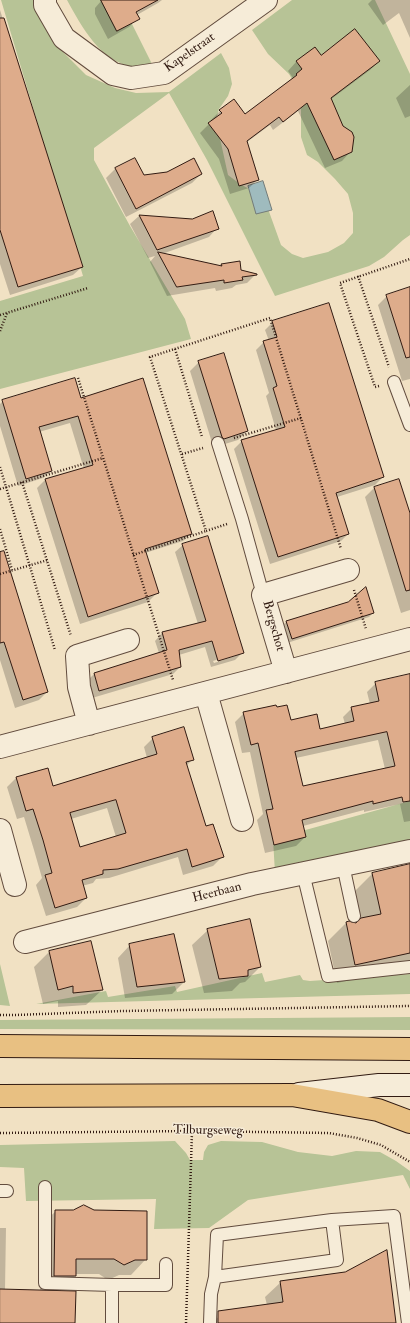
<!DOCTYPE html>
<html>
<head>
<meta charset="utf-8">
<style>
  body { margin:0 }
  canvas { display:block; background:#f1e1c3 }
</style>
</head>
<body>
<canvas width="410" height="1323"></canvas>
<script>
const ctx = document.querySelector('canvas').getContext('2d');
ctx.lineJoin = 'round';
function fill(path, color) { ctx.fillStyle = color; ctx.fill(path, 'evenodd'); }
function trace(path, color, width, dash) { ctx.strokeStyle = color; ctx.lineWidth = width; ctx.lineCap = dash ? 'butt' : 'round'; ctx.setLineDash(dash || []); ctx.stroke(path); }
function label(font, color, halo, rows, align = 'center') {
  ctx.font = font + ' "IM FELL Double Pica",serif'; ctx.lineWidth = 3; ctx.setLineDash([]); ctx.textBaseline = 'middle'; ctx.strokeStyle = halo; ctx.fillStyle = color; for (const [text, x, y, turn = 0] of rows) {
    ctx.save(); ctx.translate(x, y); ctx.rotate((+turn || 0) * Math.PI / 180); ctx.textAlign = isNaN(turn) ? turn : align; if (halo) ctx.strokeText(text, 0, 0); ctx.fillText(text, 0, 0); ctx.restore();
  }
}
fill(new Path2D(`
  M 1,0 L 42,0 L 48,27 L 62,51 L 86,75 L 115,88 L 136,93 L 169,92 L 221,53 L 229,68 L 232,84 L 228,96 L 219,109 L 216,120 L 228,175 L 240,184 L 255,192 L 267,206 L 281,245 L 292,254 L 303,258 L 328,252 L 344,243 L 353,233 L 353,213 L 348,194 L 335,179 L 318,162 L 307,155 L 301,137 L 301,111 L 299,91 L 289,74 L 268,54 L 252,30 L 292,0 L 375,0 L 410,74 L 410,235 L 403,240 L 384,257 L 369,266 L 275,296 L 207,160 L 169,93 L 94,148 L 94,160 L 130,226 L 185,319 L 191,339 L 0,389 L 0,301 L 83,276 Z
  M 67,0 L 120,0 L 152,64 C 147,65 139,67 134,67 C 100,62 82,27 67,0 Z
  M 410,801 L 410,844 L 275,873 L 273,839 Z
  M 0,964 L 10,1006 L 0,1005 Z
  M 262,973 L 265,982 L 300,975 L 303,980 L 310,981 L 410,974 L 410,994 L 36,1004 L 106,991 L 108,997 L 175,986 L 177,992 Z
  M 410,1017 L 410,1030 L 0,1029 L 0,1020 Z
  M 175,1141 L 186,1153 L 190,1160 L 203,1160 L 204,1152 L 208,1145 L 221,1141 L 262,1142 L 298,1152 L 332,1156 L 356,1151 L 380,1152 L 396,1161 L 410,1171 L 410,1189 L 403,1175 L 248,1200 L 209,1228 L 154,1229 L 156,1199 L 26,1201 L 24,1168 L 0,1167 L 0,1145 Z`), '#b7c396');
const water = new Path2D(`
  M 263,181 L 272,210 L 256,214 L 248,186 Z`);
fill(water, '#9fbbbe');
trace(water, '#737b79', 1);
fill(new Path2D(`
  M 102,0 L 162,0 L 158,3 L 137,15 L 138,18 L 129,27 L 108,39 L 95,14 L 95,8 Z
  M 372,0 L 410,0 L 410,38 L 399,13 L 383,25 L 368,4 Z
  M 0,10 L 82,267 L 73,275 L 10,295 L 0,264 Z
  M 315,48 L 321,56 L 379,61 L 370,70 L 330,100 L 351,151 L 342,161 L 325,168 L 298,111 L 273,130 L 270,125 L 247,142 L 258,179 L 249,188 L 230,194 L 219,159 L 200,133 L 212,121 L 211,120 L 220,111 L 245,115 L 293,78 L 288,71 L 296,62 Z
  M 410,85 L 410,116 L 405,118 L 396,98 Z
  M 135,159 L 143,176 L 167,173 L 201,174 L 192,183 L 126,217 L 106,178 L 115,169 Z
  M 139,216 L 192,220 L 217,228 L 209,237 L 162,254 L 221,267 L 222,265 L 256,274 L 247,283 L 236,285 L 232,288 L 216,291 L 215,288 L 167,296 L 150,262 L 155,256 L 148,258 L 130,224 Z
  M 410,288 L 410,379 L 402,381 L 378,305 L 387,296 Z
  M 273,322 L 383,477 L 375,485 L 337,497 L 348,534 L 341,541 L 270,564 L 234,449 L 242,441 L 276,430 L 266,396 L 269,393 L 256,350 L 264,342 L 269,341 L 265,330 Z
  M 199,362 L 247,431 L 238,440 L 215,447 L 213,446 L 190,371 Z
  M 81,400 L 191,534 L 183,541 L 145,553 L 156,594 L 148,602 L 80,624 L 37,488 L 45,480 L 84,469 L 70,423 L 39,432 L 51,471 L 43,478 L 18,486 L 0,426 L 0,404 L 3,401 Z
  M 399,481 L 410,517 L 410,610 L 401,613 L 365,497 L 374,488 Z
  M 183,545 L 243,652 L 235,660 L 211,667 L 205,647 L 179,655 L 180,667 L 173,674 L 92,698 L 87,681 L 94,674 L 159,653 L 155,641 L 162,633 L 198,624 L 175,552 ZM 235,654 L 235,656 L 214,663 L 213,661 Z
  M 0,580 L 47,692 L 39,700 L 15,708 L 0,660 Z
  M 373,613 L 369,617 L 287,643 L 282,626 L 286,622 Z
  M 410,676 L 410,821 L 404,822 L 400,804 L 364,812 L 364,810 L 303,826 L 305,837 L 296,846 L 265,853 L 257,820 L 263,814 L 250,752 L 242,753 L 235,722 L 244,713 L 290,722 L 319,730 L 345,724 L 343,717 L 352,708 L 370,704 L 367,692 L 376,683 ZM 378,740 L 385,769 L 302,788 L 296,758 Z
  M 153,738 L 192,760 L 186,766 L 205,827 L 222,857 L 213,866 L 183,875 L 178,857 L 109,878 L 96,879 L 93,883 L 82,886 L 86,898 L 77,907 L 46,916 L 36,885 L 42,878 L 34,850 L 24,817 L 17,819 L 7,787 L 16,778 L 52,787 L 147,758 L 144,747 ZM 107,808 L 116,837 L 80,848 L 71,819 Z
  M 410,865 L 410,971 L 396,975 L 395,970 L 337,983 L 328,941 L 346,923 L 356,924 L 360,920 L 354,892 L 372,874 Z
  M 208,930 L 260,967 L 245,982 L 240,983 L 232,991 L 204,993 L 192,945 Z
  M 173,935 L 184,982 L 172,994 L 125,998 L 118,958 L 130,945 Z
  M 90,942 L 102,990 L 86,1005 L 58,1007 L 58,1001 L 43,1004 L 34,967 L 49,952 Z
  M 56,1211 L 146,1259 L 131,1275 L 119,1275 L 108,1280 L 99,1274 L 75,1274 L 75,1276 L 59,1292 L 74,1323 L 0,1323 L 0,1228 L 6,1228 L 5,1290 L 40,1291 L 40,1226 Z
  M 281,1282 L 395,1323 L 212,1323 L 225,1311 L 267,1305 L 265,1297 Z`), '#0003');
const building = new Path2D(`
  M 101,0 L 158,0 L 136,12 L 140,19 L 117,31 Z
  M 0,18 L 4,18 L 83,267 L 18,287 L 0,230 Z
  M 355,29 L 380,61 L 331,98 L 343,126 L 352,132 L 354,137 L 352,152 L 334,160 L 307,103 L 283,122 L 279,117 L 247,141 L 259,180 L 239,186 L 228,149 L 208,123 L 222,113 L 219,110 L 234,99 L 245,114 L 297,75 L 296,74 L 302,69 L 296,61 L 315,47 L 321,55 Z
  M 135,158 L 144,175 L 167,172 L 194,158 L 202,174 L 136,209 L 115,168 Z
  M 213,211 L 219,229 L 157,250 L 139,215 L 192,219 Z
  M 158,252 L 222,266 L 221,264 L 240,261 L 241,270 L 257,274 L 257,275 L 242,277 L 243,280 L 224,283 L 224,280 L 177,287 Z
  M 410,287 L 410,357 L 406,358 L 386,295 Z
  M 329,303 L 384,477 L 336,493 L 349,534 L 278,557 L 241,440 L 285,427 L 273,388 L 277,386 L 263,341 L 277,337 L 272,321 Z
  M 224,353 L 248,431 L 224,439 L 222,437 L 198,361 Z
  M 75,378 L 81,398 L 143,378 L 192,534 L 145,549 L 159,593 L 88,617 L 45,479 L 93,465 L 78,416 L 39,427 L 52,471 L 26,479 L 2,400 Z
  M 399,479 L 410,513 L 410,590 L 406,591 L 374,487 Z
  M 208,536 L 244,653 L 218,661 L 212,641 L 179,650 L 181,667 L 99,691 L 94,673 L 167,650 L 162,632 L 206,621 L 182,544 Z
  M 4,551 L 48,692 L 23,700 L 4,642 L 0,643 L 0,552 Z
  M 366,587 L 374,613 L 292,639 L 286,621 L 348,602 Z
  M 410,674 L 410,801 L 403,802 L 402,797 L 373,804 L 373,801 L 302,820 L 306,837 L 274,845 L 266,810 L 273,809 L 258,743 L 251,745 L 243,712 L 276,705 L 277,707 L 287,705 L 291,720 L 317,714 L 320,729 L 354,721 L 351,707 L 379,701 L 375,682 ZM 387,732 L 395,766 L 303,786 L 295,752 Z
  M 184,727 L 194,760 L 186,762 L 206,826 L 213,824 L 224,857 L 192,867 L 187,849 L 118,869 L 103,870 L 103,874 L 82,880 L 87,898 L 55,908 L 45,875 L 52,873 L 43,840 L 33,809 L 26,811 L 16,777 L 48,768 L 53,786 L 157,754 L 152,737 ZM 116,800 L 126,833 L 80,847 L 70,813 Z
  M 410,864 L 410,953 L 355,965 L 346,922 L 349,921 L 356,923 L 361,918 L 381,914 L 372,873 Z
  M 250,919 L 261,967 L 248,970 L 248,976 L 219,979 L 207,929 Z
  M 174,934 L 185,982 L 137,987 L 129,944 Z
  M 91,941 L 103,990 L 73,993 L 73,986 L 58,990 L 49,951 Z
  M 84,1205 L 94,1210 L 147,1211 L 147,1260 L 135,1260 L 124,1265 L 114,1259 L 76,1259 L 76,1276 L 54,1276 L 55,1210 L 73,1210 Z
  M 387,1250 L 396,1323 L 218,1323 L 218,1311 L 283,1302 L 280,1281 L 345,1272 Z
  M 0,1289 L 76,1291 L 75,1323 L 0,1323 Z`);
fill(building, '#deac8b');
trace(building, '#321b12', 1);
const lane = new Path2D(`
  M 394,382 L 410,425
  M 218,443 L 242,519 L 263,595
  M 343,865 L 354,916
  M 303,873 L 328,976 L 410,967
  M 45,1187 L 45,1283 L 112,1285
  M 0,1191 L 7,1191
  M 215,1277 L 337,1260 L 332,1220
  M 112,1323 L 112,1285 L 166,1285 L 166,1264
  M 210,1323 L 211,1294 L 215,1277 L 217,1235 L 332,1220 L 394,1216 L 408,1323`);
const street = new Path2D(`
  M 45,0 L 45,5 L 64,38 L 113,74 L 131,78 L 164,73 L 266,0
  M 286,672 L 263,595 L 348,570
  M 206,693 L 242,820
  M 89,724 L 79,687 L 77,656 L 128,640
  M 0,747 L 410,639
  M 0,830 L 15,885
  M 25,942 L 252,884 L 410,851`);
const secondary = new Path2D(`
  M 299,1094 L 379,1085 L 410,1085`);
const primary = new Path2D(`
  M 0,1046 L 410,1049
  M 0,1096 L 292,1095 L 378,1110 L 410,1122`);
trace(lane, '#624c3e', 14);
trace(street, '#624c3e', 24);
trace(secondary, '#321b12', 24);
trace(primary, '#321b12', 24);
trace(new Path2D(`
  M 358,276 L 389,367
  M 0,315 L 88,288
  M 0,331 L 7,313
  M 175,349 L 202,437
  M 78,378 L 173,680
  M 379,386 L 375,387 L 340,283 L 410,259
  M 234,438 L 301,418
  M 182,454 L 203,448
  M 0,467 L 55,650
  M 22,482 L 71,636
  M 0,489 L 103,458
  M 227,524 L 206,531 L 150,357 L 270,318 L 341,549
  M 0,529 L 12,570
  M 133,555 L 206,531
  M 0,574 L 48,560
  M 354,590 L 366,629
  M 0,1015 L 15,1015 L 123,1011 L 410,1006
  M 0,1133 L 192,1131 L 329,1133 L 357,1138 L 381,1145 L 410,1162
  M 186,1323 L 192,1131`), '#321b12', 2.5, [1, 2]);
trace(lane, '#f6ecd8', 12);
trace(street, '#f6ecd8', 22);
trace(secondary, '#f6ecd8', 22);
trace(primary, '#e8c082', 22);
label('13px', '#321b12', '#f6ecd8', [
  ["Kapelstraat",190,53,-35],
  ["Bergschot",273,626,74],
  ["Heerbaan",217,893,-14],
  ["Tilburgseweg",208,1131,1]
]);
</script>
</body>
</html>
